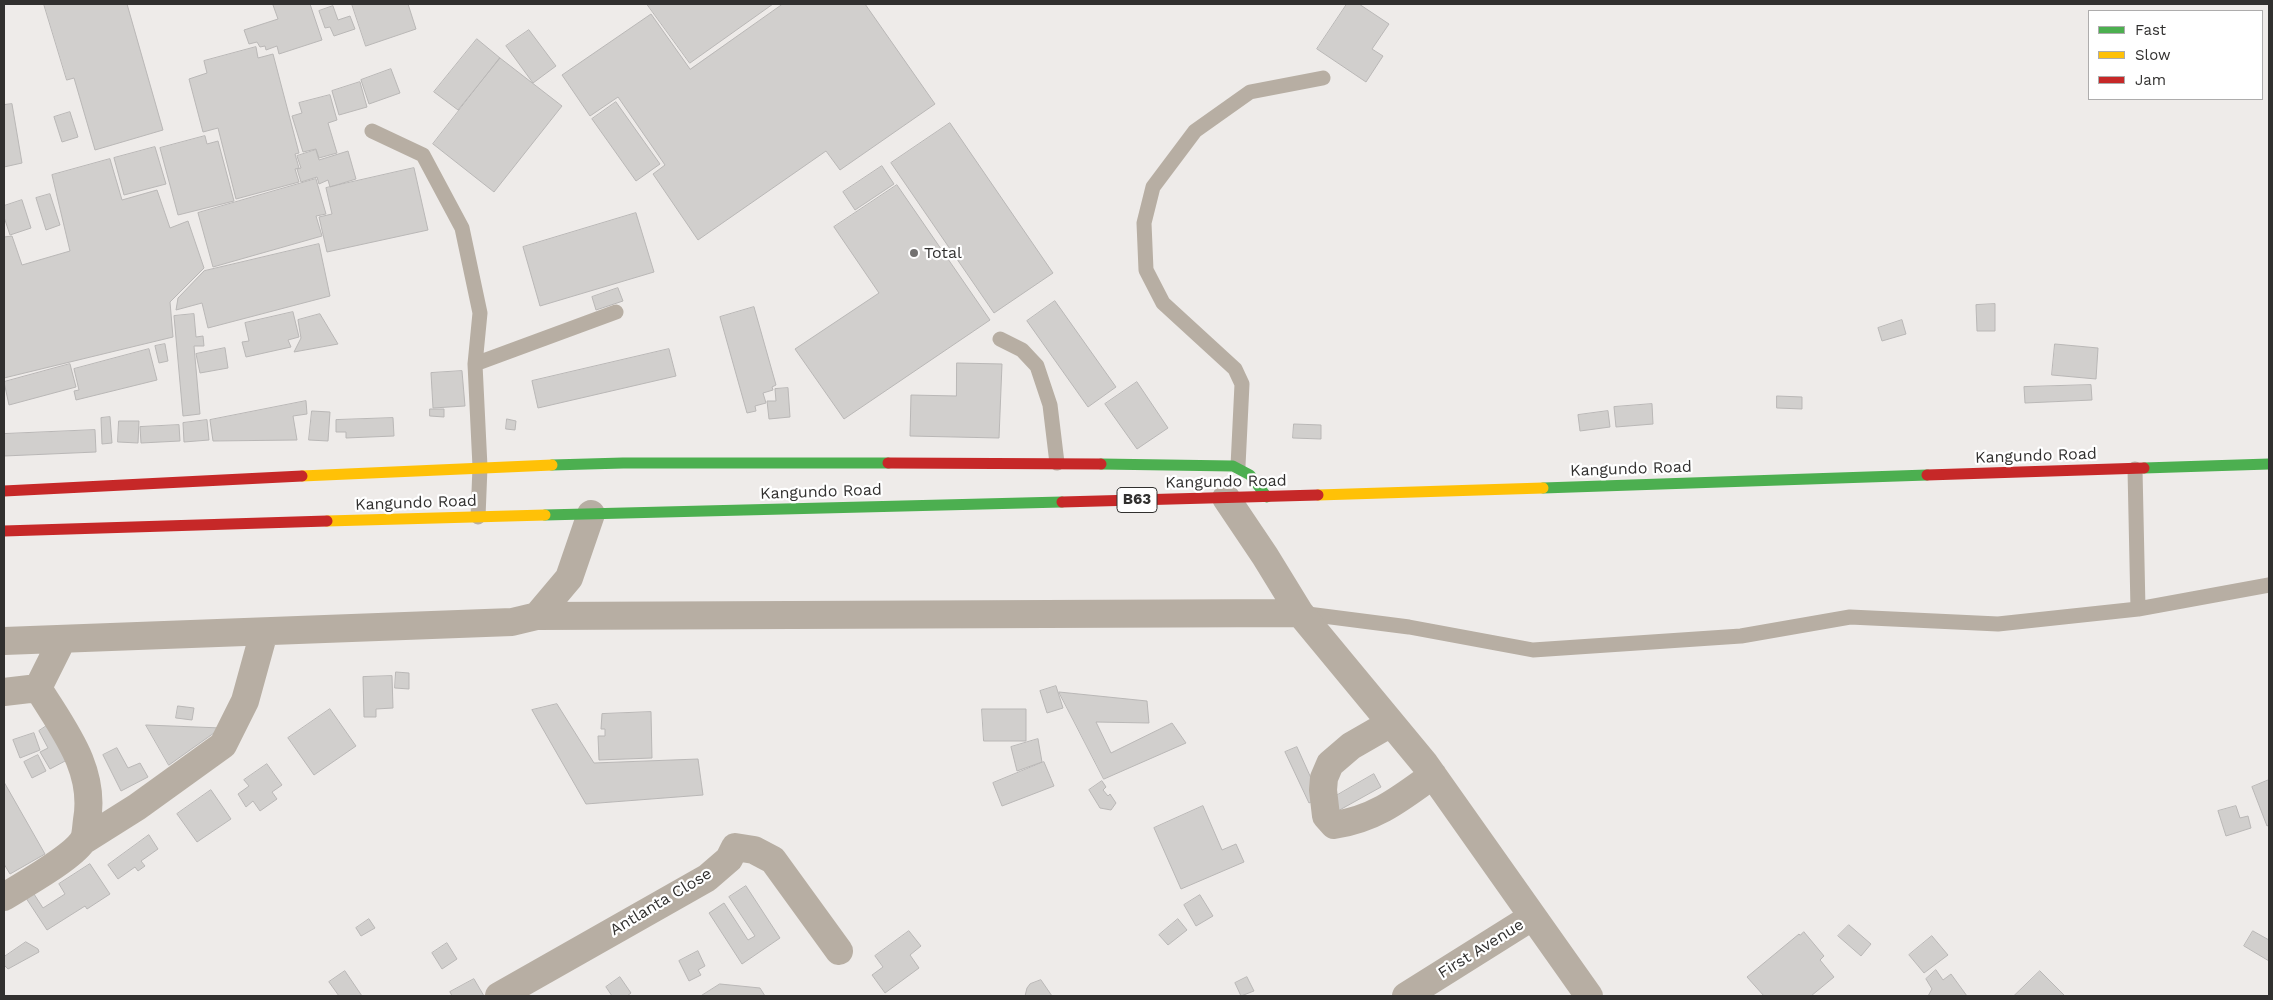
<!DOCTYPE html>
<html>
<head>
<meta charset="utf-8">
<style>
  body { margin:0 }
  #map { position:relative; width:2273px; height:1000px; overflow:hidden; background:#eeebe9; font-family:"Work Sans",sans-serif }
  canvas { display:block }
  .frame { position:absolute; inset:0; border:5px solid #31302f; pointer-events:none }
  .legend { position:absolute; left:2088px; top:10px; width:175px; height:90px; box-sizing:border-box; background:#fff; border:1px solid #adacac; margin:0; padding:6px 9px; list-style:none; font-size:15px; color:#31302f }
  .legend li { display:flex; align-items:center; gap:10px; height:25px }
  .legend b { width:25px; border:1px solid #adacac }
</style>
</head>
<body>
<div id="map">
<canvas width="2273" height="1000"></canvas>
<div class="frame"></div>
<ul class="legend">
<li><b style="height:6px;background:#4caf50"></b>Fast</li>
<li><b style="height:6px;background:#ffc107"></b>Slow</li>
<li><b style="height:6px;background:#c62828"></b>Jam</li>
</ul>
</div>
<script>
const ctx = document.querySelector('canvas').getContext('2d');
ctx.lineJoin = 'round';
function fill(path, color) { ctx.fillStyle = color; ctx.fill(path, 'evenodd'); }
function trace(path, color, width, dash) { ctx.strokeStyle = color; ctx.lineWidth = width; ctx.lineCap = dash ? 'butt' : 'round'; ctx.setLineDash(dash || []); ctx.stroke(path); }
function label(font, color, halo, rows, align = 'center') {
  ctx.font = font + ' "Work Sans",sans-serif'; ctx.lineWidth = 4.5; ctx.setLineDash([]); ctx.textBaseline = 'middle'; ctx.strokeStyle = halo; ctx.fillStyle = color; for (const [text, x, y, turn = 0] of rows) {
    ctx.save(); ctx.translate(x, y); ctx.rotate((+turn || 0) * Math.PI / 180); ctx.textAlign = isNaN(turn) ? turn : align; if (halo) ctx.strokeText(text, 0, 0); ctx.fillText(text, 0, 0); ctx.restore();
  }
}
const building = new Path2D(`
  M 44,4 L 127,4 L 163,130 L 95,150 L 74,78 L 67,80 Z
  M 277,4 L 310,4 L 322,40 L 279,54 L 277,46 L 266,50 L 265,46 L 260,47 L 257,42 L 249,44 L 244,30 L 278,19 L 273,5 Z
  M 352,4 L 408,4 L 416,29 L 366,46 Z
  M 647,4 L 773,4 L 690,63 Z
  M 783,4 L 865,4 L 935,104 L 840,170 L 826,151 L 698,240 L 653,174 L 665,165 L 618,97 L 590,116 L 562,75 L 651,14 L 690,69 Z
  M 1347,4 L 1359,4 L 1389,24 L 1372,49 L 1383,56 L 1366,82 L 1317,49 Z
  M 333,6 L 338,20 L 350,16 L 355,29 L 334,36 L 330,27 L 325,28 L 319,11 Z
  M 529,30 L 556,66 L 533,83 L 506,46 Z
  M 477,39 L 500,58 L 458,110 L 434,92 Z
  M 256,47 L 258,58 L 273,54 L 299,153 L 295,154 L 299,168 L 295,169 L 299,182 L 236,199 L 218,128 L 203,132 L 189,79 L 207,73 L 204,61 Z
  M 500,58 L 562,106 L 494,192 L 433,144 Z
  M 391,69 L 400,93 L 369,104 L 361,80 Z
  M 360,82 L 367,107 L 339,115 L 332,91 Z
  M 330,95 L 337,120 L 328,123 L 337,153 L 319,158 L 316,149 L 303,152 L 292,116 L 302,113 L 299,103 Z
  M 616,102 L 660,164 L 636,181 L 592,119 Z
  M 12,104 L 22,163 L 4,167 L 4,105 Z
  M 70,112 L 78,137 L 62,142 L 54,117 Z
  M 950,123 L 1053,273 L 994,313 L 891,163 Z
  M 205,136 L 207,144 L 218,141 L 234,201 L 178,215 L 160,148 Z
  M 155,147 L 166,184 L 124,195 L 114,158 Z
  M 316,150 L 319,160 L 348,151 L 356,179 L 330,187 L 328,180 L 319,184 L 317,177 L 301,182 L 297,169 L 301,168 L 297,156 Z
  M 110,159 L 122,200 L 157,190 L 170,228 L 188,221 L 204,268 L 170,302 L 173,337 L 4,378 L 4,237 L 12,236 L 22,265 L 70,251 L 52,175 Z
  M 882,166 L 894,184 L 855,210 L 843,192 Z
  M 414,168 L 428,230 L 327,252 L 319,217 L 332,214 L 326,188 Z
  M 316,179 L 326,214 L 316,216 L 322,236 L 213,267 L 198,213 Z
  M 897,185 L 990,320 L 844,419 L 795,349 L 879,293 L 834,227 Z
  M 50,194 L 60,225 L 46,230 L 36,198 Z
  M 22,200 L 31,228 L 10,235 L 4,217 L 4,206 Z
  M 636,213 L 654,272 L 540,306 L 523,247 Z
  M 319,244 L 330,296 L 208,328 L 202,303 L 176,310 L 178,298 L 204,271 Z
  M 618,288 L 623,301 L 596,310 L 592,297 Z
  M 1055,301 L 1116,387 L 1088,407 L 1027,321 Z
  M 1995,304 L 1995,331 L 1977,331 L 1976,305 Z
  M 754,307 L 776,385 L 772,387 L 773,390 L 763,393 L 766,403 L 755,406 L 756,411 L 747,413 L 720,317 Z
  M 293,312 L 299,337 L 288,340 L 291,347 L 246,357 L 242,342 L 249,341 L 245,323 Z
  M 194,314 L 196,337 L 203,336 L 204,346 L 194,346 L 200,414 L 183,416 L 174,316 Z
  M 320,314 L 338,344 L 294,352 L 301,338 L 298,320 Z
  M 1902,320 L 1906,334 L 1882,341 L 1878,328 Z
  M 165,344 L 168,361 L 159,363 L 155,346 Z
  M 2055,344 L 2098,348 L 2096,379 L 2052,375 Z
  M 225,348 L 228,368 L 200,373 L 196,354 Z
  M 149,349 L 157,380 L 76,400 L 74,391 L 79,390 L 74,369 Z
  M 669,349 L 676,376 L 538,408 L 532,381 Z
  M 957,363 L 1002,364 L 999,438 L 910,436 L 911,395 L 956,396 Z
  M 70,364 L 76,387 L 9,405 L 4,382 Z
  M 462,371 L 465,406 L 433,408 L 431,373 Z
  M 1137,382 L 1168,428 L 1137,449 L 1105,404 Z
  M 2091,385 L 2092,400 L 2025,403 L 2024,387 Z
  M 788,388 L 790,417 L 769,419 L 767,401 L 776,401 L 775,389 Z
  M 1777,396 L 1802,397 L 1802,409 L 1777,408 Z
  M 306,401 L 307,414 L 293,416 L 297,440 L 213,441 L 210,420 Z
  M 1652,404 L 1653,424 L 1616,427 L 1614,407 Z
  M 430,409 L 444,409 L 444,417 L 430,416 Z
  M 312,411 L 330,412 L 328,441 L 309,440 Z
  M 1608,411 L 1610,427 L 1580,431 L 1578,415 Z
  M 110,417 L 112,443 L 102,444 L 101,418 Z
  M 393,418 L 394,436 L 346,438 L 346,432 L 336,432 L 336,420 Z
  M 507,419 L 516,421 L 515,430 L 506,429 Z
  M 207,420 L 209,440 L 184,442 L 183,423 Z
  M 119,421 L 139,421 L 138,443 L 118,442 Z
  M 1294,424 L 1321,425 L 1321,439 L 1293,438 Z
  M 179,425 L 180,441 L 141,443 L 140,427 Z
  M 95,430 L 96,452 L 4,456 L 4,434 Z
  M 396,672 L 409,673 L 409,689 L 395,688 Z
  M 392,676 L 393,708 L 376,709 L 376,717 L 364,717 L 363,677 Z
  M 1056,686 L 1063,708 L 1047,713 L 1040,691 Z
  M 1059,692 L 1147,701 L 1149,723 L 1096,722 L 1111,753 L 1172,723 L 1186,743 L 1104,779 Z
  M 557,704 L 594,763 L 698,759 L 703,795 L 586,804 L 532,710 Z
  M 178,706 L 194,708 L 192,720 L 176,718 Z
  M 330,709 L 356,746 L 314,775 L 288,738 Z
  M 982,709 L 1026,709 L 1026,741 L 984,741 Z
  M 651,712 L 652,758 L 599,760 L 598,736 L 605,736 L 605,729 L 601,729 L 602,714 Z
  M 48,725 L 67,760 L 50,769 L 40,752 L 48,748 L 39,731 Z
  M 146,725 L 221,728 L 169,765 Z
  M 34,733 L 40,750 L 20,758 L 13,740 Z
  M 1038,739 L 1042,762 L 1017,771 L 1011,747 Z
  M 1297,747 L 1320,798 L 1309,803 L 1285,752 Z
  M 117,748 L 128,768 L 140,763 L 148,777 L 121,791 L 103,755 Z
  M 38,755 L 46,771 L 32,778 L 24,762 Z
  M 1044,762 L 1054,786 L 1002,806 L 993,783 Z
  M 267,764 L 282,785 L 272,792 L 277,799 L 260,811 L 253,801 L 246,807 L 238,794 L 249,786 L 244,780 Z
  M 1374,774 L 1381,787 L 1336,812 L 1329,800 Z
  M 2269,780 L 2269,825 L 2267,826 L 2252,787 Z
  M 1102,781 L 1106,787 L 1103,790 L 1108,796 L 1110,794 L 1116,803 L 1111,810 L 1100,808 L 1089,790 Z
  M 4,782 L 45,854 L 10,874 L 4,864 Z
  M 211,790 L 231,819 L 197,842 L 177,814 Z
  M 1203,806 L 1222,850 L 1236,844 L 1244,862 L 1181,889 L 1154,828 Z
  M 2236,806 L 2240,818 L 2248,816 L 2251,828 L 2226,836 L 2218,811 Z
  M 149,835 L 158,849 L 141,861 L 145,866 L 138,871 L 135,867 L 118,879 L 108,865 Z
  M 90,864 L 110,894 L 87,909 L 85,906 L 47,930 L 24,895 L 32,891 L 43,908 L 65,894 L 59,884 Z
  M 746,886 L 780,938 L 742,964 L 709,913 L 724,903 L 748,940 L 755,936 L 729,897 Z
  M 1200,895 L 1213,916 L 1196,926 L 1184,905 Z
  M 369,919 L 375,928 L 361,936 L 356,928 Z
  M 1178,919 L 1187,930 L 1168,945 L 1159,935 Z
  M 1849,925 L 1871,944 L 1861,956 L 1838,936 Z
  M 909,931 L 921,946 L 910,955 L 919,968 L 885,993 L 872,975 L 883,967 L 875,956 Z
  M 2253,931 L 2269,940 L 2269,961 L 2244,946 Z
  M 1804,932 L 1824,956 L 1820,960 L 1834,977 L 1811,996 L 1764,996 L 1747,977 L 1799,934 L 1800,935 Z
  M 1932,936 L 1948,955 L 1924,973 L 1909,955 Z
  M 26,942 L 38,949 L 39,952 L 8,969 L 4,965 L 4,957 Z
  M 447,943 L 457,959 L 442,969 L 432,953 Z
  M 698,951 L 705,966 L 698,970 L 701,975 L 689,981 L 679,961 Z
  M 1936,970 L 1943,980 L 1951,974 L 1967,996 L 1928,996 L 1932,989 L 1926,979 Z
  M 345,971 L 362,996 L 339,996 L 329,982 Z
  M 2040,971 L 2065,996 L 2014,996 Z
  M 620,977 L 631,993 L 627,996 L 612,996 L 606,987 Z
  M 1247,977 L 1254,991 L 1241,996 L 1235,983 Z
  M 474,979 L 484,996 L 452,996 L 450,992 Z
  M 1041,980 L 1052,996 L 1025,996 L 1027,988 L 1030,984 Z
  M 720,984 L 760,988 L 765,996 L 701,996 Z`);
fill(building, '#d1cfcd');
trace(building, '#b9b7b6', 1);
trace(new Path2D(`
  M 372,131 L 423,155 L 462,228 L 480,313 L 475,364 L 480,467 L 478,517
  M 1000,339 L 1022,350 L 1037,366 L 1050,405 L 1057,463
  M 475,364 L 616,312
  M 1238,466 L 1242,384 L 1235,369 L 1163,303 L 1146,270 L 1144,223 L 1153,187 L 1195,131 L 1250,92 L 1323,78
  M 2135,469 L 2138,609
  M 1300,613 L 1409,627 L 1533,650 L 1741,636 L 1850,617 L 1998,624 L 2138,609 L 2269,585`), '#b7aea3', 15);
trace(new Path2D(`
  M 1226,498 L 1265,556 L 1300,613 L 1425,764 L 1589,996
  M 537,616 L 1300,613
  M 4,641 L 512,622 L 537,616 L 569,578 L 591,514
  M 4,692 L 38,688 L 62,640
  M 1391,723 L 1351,746 L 1330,764 L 1324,778 L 1323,790 L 1326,816 L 1334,825 C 1375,819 1400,799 1433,775
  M 83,841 L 137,807 L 223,745 L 245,701 L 264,632
  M 4,897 C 23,885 70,859 82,842 C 86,837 86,827 87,820 C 96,769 63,729 38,688
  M 499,996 L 707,878 L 729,859 L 735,847 L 754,850 L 773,860 L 839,951
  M 1406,996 L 1532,917`), '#b7aea3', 28);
trace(new Path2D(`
  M 1101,464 L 1233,466 L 1250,475 L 1267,497
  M 552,465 L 623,463 L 888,463
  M 2144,468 L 2269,464
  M 1543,488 L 1927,475
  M 545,515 L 1062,502`), '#4caf50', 11);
trace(new Path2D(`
  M 302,476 L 552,465
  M 1318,495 L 1543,488
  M 327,521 L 545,515`), '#ffc107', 11);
trace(new Path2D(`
  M 888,463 L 1101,464
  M 1927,475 L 2144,468
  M 4,491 L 302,476
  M 1062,502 L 1318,495
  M 4,531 L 327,521`), '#c62828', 11);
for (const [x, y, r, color] of [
  [914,253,5,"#737170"]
]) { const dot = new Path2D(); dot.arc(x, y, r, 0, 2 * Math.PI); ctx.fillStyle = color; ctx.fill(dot); trace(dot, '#fff', 2); }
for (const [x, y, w] of [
  [1137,500,40]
]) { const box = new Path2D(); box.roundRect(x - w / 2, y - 12.5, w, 25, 4); ctx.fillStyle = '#fff'; ctx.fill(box); trace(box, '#31302f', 1); }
label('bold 15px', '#31302f', null, [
  ["B63",1137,500]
]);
label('16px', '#31302f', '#fff', [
  ["Total",924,253]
], 'left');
label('16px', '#31302f', '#fff', [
  ["Kangundo Road",2036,456,-2],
  ["Kangundo Road",1631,469,-2],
  ["Kangundo Road",1226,482,-1],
  ["Kangundo Road",821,492,-2],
  ["Kangundo Road",416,503,-2],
  ["Antlanta Close",661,902,-31],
  ["First Avenue",1481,949,-32]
]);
</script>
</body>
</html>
